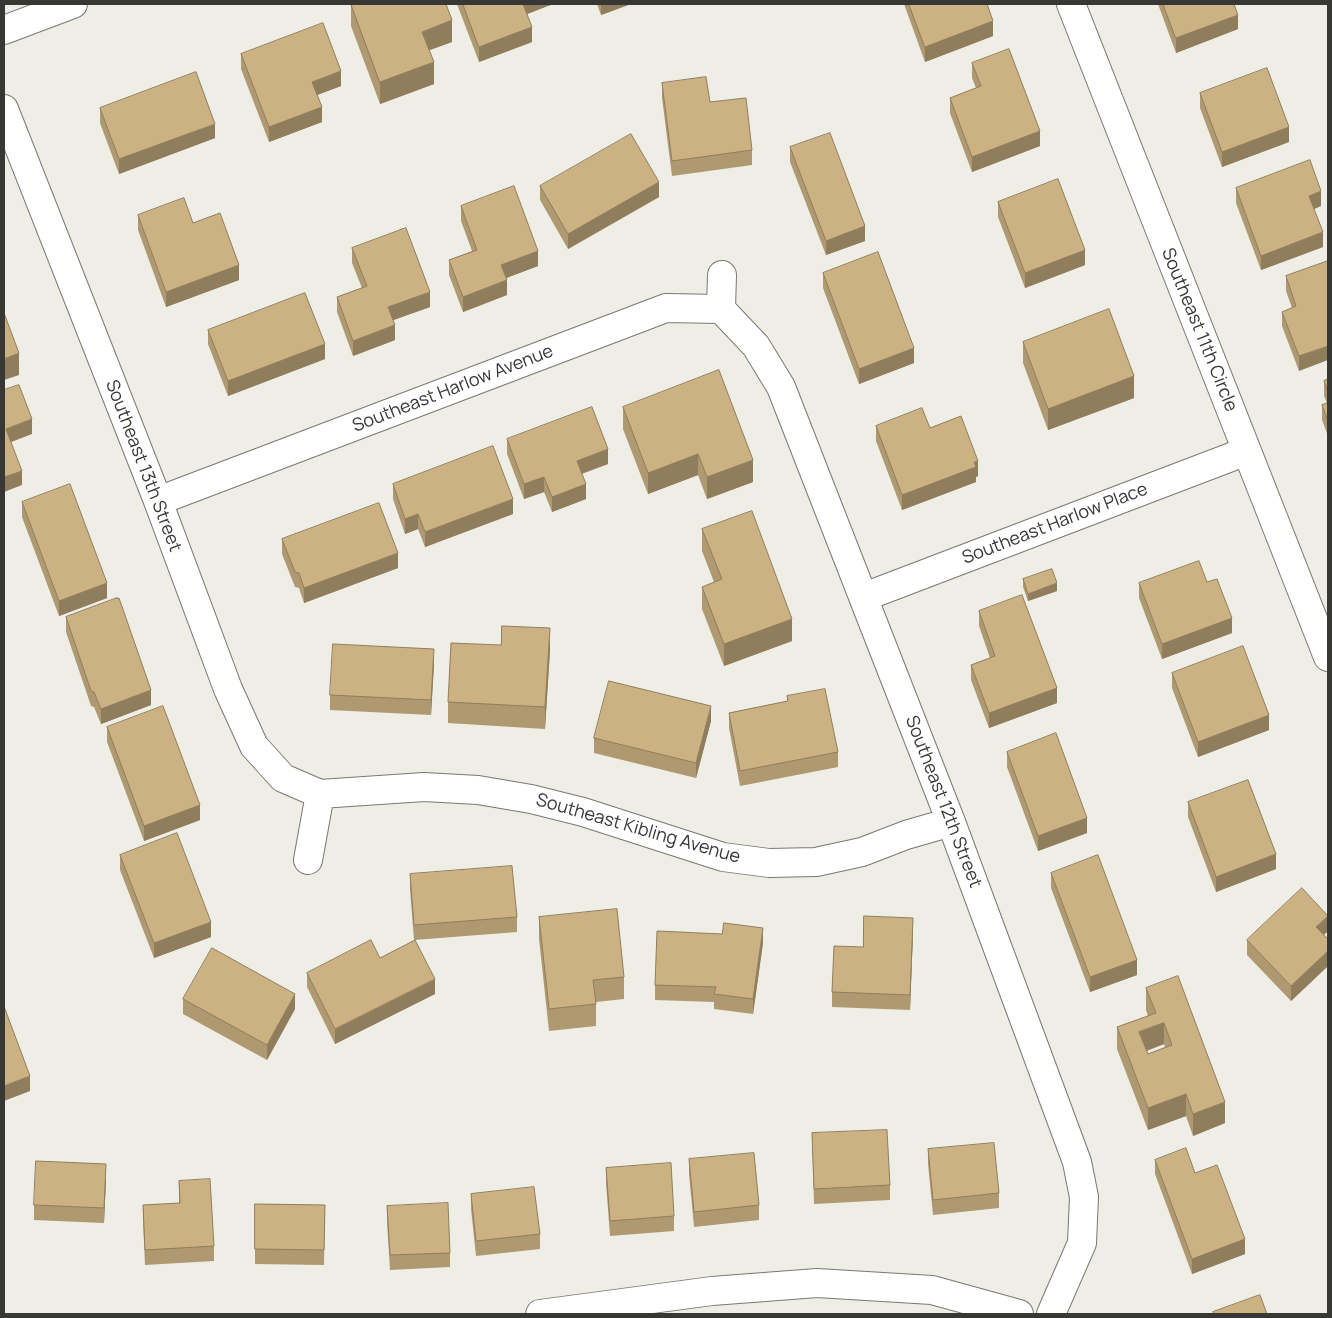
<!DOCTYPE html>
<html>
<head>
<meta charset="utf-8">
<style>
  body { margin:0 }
  #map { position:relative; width:1332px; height:1318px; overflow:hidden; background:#eeeee6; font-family:Manrope,sans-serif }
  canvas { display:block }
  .frame { position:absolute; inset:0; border:5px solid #373734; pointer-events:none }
</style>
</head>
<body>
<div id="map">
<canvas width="1332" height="1318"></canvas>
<div class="frame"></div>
</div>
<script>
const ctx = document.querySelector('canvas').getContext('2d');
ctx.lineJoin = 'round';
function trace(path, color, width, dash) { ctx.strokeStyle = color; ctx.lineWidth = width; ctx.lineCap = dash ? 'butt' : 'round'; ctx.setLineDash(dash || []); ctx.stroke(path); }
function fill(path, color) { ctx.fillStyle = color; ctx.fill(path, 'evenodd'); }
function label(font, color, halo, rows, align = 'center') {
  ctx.font = font + ' Manrope,sans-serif'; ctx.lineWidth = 5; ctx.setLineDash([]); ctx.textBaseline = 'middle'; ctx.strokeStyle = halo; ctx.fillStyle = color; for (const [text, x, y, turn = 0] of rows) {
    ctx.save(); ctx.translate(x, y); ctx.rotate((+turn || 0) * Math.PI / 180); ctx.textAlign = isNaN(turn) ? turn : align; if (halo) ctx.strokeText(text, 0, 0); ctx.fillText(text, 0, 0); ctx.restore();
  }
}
const minor = new Path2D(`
  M 1071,4 L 1328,657
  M 4,109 L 158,501 L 228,689 L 254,746 L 283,778 L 320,794 L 424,787 L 478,790 L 531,799 L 583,812 L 723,857 L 769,863 L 816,862 L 862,852 L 906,835 L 951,822
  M 721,309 L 756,346 L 781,387 L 951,822 L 1077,1162 L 1084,1197 L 1082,1243 L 1051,1314
  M 721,309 L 722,275
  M 158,501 L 666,308 L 721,309
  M 864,597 L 1247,451
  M 308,860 L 320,794
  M 540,1314 L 712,1291 L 817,1283 L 932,1290 L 1019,1314`);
const major = new Path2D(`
  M 4,30 L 73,4`);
trace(minor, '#797871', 30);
trace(major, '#797871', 30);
trace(minor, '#fff', 28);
trace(major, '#fff', 28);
fill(new Path2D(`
  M 351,4 L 452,42 L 429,50 L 434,84 L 380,104 L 351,26 Z
  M 457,4 L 553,4 L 527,14 L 532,42 L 479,62 Z
  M 597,4 L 631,4 L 601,15 Z
  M 904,4 L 987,4 L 993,36 L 925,62 Z
  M 1158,4 L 1234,4 L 1238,29 L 1176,53 Z
  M 241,54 L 341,86 L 317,95 L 322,122 L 269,142 L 241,69 Z
  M 972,63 L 1040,146 L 972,172 L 950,113 L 950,98 L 976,88 L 972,78 Z
  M 662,83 L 710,102 L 752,150 L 752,165 L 672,176 L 662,98 Z
  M 1200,93 L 1289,142 L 1222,167 L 1200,108 Z
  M 100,108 L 215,138 L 119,174 L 100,123 Z
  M 790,147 L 865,241 L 826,255 L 790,162 Z
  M 540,186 L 659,197 L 568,249 L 540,200 Z
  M 1236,188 L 1321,206 L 1314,209 L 1323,247 L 1261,270 L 1236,203 Z
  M 998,202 L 1085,265 L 1025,288 L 998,217 Z
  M 461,206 L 538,266 L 506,278 L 507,295 L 463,312 L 449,275 L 449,260 L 472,251 L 461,221 Z
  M 138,215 L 193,223 L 239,280 L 166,307 L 138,230 Z
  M 352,248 L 430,307 L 393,320 L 395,340 L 353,356 L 337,312 L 337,297 L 362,288 L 352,263 Z
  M 1328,261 L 1299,371 L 1282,326 L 1282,312 L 1292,308 L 1286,291 L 1286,276 Z
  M 823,273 L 914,363 L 859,384 L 823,288 Z
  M 208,330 L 325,359 L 228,396 L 208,344 Z
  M 1023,342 L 1134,398 L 1048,430 L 1023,363 Z
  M 1328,379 L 1328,436 L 1322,420 L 1322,405 L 1327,403 L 1324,396 L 1324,381 Z
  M 623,407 L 753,482 L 707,499 L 698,475 L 648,494 L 623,429 Z
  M 876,426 L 978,476 L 976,477 L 976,482 L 902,510 L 876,441 Z
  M 507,439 L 608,464 L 582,474 L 586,499 L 552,512 L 544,492 L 524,499 L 507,454 Z
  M 393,484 L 513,514 L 425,547 L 418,529 L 405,534 L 393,499 Z
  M 22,502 L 107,598 L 59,616 L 22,517 Z
  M 702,529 L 792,641 L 724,666 L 702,609 L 702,587 L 714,582 L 702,551 Z
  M 282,539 L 398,568 L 304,603 L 299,588 L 295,587 L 282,554 Z
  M 1023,579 L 1057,591 L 1028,601 L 1023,587 Z
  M 1207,582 L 1232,633 L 1162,659 L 1139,598 L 1139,583 Z
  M 979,611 L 1057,703 L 989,728 L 971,680 L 971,665 L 990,658 L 979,626 Z
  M 66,617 L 151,705 L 101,724 L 94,707 L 91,706 L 66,632 Z
  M 501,645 L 550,650 L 545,729 L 448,723 L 448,702 Z
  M 434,664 L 431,715 L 330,710 L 330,695 Z
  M 1172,673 L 1269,730 L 1198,757 L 1172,688 Z
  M 787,696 L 838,752 L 838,767 L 740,786 L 729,728 L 729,713 L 787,701 Z
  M 711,721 L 696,778 L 594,753 L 594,738 Z
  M 107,727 L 200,820 L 144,841 L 107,742 Z
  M 1007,752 L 1087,833 L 1038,851 L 1007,767 Z
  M 1188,802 L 1276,869 L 1216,892 L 1188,817 Z
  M 120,855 L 211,937 L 154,958 L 120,870 Z
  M 1051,873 L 1137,975 L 1090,992 L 1051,888 Z
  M 410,874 L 517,917 L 517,932 L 414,940 L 410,889 Z
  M 539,917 L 624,977 L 624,999 L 596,1002 L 596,1026 L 549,1031 L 539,939 Z
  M 1328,931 L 1324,935 L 1328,939 L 1328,966 L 1291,1001 L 1247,955 L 1247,940 Z
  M 913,932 L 910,1010 L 832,1007 L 832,992 L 863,947 Z
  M 763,943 L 753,1014 L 714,1009 L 714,1002 L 655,1000 L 655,985 Z
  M 380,958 L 435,994 L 335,1044 L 307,987 L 307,973 Z
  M 1146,988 L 1225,1123 L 1193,1136 L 1186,1116 L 1148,1130 L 1117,1049 L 1117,1027 L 1148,1016 L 1146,1010 ZM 1164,1044 L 1165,1047 L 1148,1054 L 1147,1051 Z
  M 183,999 L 295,1009 L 267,1060 L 183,1014 Z
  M 812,1133 L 890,1185 L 890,1200 L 814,1204 Z
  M 928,1149 L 999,1193 L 999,1208 L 933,1215 L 928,1164 Z
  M 689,1159 L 759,1205 L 759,1220 L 694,1227 L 689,1174 Z
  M 1155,1160 L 1195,1173 L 1245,1254 L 1192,1274 L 1155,1174 Z
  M 606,1168 L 674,1216 L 674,1231 L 610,1236 L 606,1183 Z
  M 106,1179 L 104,1223 L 34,1220 L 34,1205 Z
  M 179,1181 L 214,1246 L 214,1261 L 145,1265 L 143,1220 L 143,1205 L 179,1203 Z
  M 471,1194 L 540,1234 L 540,1249 L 476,1256 L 471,1209 Z
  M 255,1204 L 325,1205 L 324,1265 L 255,1264 Z
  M 387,1206 L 450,1253 L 450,1267 L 390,1270 L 387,1221 Z`), '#af9971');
fill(new Path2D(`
  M 522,4 L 553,4 L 522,16 Z
  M 601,4 L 631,4 L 601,15 Z
  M 1238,15 L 1238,29 L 1176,53 L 1176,38 Z
  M 452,20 L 452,42 L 422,53 L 422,32 Z
  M 993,21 L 993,36 L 925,62 L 925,47 Z
  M 532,27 L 532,42 L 479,62 L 479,47 Z
  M 434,62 L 434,84 L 380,104 L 380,82 Z
  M 341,71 L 341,86 L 312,97 L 312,82 Z
  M 322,107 L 322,122 L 269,142 L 269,127 Z
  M 215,124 L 215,138 L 119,174 L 119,159 Z
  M 1289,127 L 1289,142 L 1222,167 L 1222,152 Z
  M 1040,131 L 1040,146 L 972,172 L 972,157 Z
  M 659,182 L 659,197 L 568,249 L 568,234 Z
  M 1321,191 L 1321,206 L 1309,211 L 1309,196 Z
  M 865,226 L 865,241 L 826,255 L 826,241 Z
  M 1323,232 L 1323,247 L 1261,270 L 1261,256 Z
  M 1085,250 L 1085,265 L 1025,288 L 1025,273 Z
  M 538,251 L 538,266 L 501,280 L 501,265 Z
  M 239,265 L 239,280 L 166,307 L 166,292 Z
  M 507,280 L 507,295 L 463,312 L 463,297 Z
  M 430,292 L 430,307 L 388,322 L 388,307 Z
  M 395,325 L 395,340 L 353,356 L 353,341 Z
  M 325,344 L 325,359 L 228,396 L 228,381 Z
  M 1328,346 L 1328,360 L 1299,371 L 1299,356 Z
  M 914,348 L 914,363 L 859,384 L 859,369 Z
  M 19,353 L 19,375 L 4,380 L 4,359 Z
  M 1134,376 L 1134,398 L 1048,430 L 1048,409 Z
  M 32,419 L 32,434 L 6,444 L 6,429 Z
  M 608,449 L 608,464 L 577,475 L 577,461 Z
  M 698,454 L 698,475 L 648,494 L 648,473 Z
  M 753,460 L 753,482 L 707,499 L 707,477 Z
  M 978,461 L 978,476 L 976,477 L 976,482 L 902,510 L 902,495 Z
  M 22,471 L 22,485 L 4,492 L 4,477 Z
  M 544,477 L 544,492 L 524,499 L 524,484 Z
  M 586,484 L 586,499 L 552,512 L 552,497 Z
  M 513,499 L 513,514 L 425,547 L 425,532 Z
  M 418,514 L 418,529 L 405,534 L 405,519 Z
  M 398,553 L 398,568 L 304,603 L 304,588 Z
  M 107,583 L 107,598 L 59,616 L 59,601 Z
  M 1057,583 L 1057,591 L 1028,601 L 1028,594 Z
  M 1232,618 L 1232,633 L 1162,659 L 1162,644 Z
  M 792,619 L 792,641 L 724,666 L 724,644 Z
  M 550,628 L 550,650 L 545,729 L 545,707 Z
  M 434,649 L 434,664 L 431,715 L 431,700 Z
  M 1057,688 L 1057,703 L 989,728 L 989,713 Z
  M 151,690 L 151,705 L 101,724 L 101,709 Z
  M 711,706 L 711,721 L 696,778 L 696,763 Z
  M 1269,715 L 1269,730 L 1198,757 L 1198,742 Z
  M 200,805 L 200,820 L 144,841 L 144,826 Z
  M 1087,818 L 1087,833 L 1038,851 L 1038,836 Z
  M 1276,854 L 1276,869 L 1216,892 L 1216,877 Z
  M 1328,916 L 1328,931 L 1316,942 L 1316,927 Z
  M 913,918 L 913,932 L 910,1010 L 910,995 Z
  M 211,922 L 211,937 L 154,958 L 154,943 Z
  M 763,928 L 763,943 L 753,1014 L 753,999 Z
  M 1328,951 L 1328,966 L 1291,1001 L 1291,986 Z
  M 1137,960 L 1137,975 L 1090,992 L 1090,977 Z
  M 435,979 L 435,994 L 335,1044 L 335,1029 Z
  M 295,994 L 295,1009 L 267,1060 L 267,1045 Z
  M 1164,1023 L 1164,1044 L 1139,1053 L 1139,1032 Z
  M 30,1076 L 30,1091 L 4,1101 L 4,1086 Z
  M 1186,1094 L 1186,1116 L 1148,1130 L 1148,1108 Z
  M 1225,1102 L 1225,1123 L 1193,1136 L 1193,1114 Z
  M 106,1164 L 106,1179 L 104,1223 L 104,1208 Z
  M 1245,1239 L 1245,1254 L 1192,1274 L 1192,1259 Z`), '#8f7d5c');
const building = new Path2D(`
  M 351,4 L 446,4 L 452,20 L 422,32 L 434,62 L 380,82 Z
  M 463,4 L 523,4 L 532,27 L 479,47 Z
  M 909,4 L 987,4 L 993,21 L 925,47 Z
  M 1163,4 L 1234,4 L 1238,15 L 1176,38 Z
  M 323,23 L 341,71 L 312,82 L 322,107 L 269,127 L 241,54 Z
  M 1009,49 L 1040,131 L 972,157 L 950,98 L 981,86 L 972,63 Z
  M 1267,68 L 1289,127 L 1222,152 L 1200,93 Z
  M 196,72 L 215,124 L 119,159 L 100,108 Z
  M 706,77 L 710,102 L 746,98 L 752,150 L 672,161 L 662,83 Z
  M 830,133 L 865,226 L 826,241 L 790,147 Z
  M 631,134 L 659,182 L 568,234 L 540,186 Z
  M 1310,160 L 1321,191 L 1309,196 L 1323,232 L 1261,256 L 1236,188 Z
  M 1058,179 L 1085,250 L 1025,273 L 998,202 Z
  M 514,186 L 538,251 L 501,265 L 507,280 L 463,297 L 449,260 L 477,250 L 461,206 Z
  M 184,198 L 193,223 L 220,213 L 239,265 L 166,292 L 138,215 Z
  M 406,228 L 430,292 L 388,307 L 395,325 L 353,341 L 337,297 L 367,286 L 352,248 Z
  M 878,252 L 914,348 L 859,369 L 823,273 Z
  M 1328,261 L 1328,346 L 1299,356 L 1282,312 L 1296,306 L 1286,276 Z
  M 305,293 L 325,344 L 228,381 L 208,330 Z
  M 1109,309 L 1134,376 L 1048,409 L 1023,342 Z
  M 4,313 L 19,353 L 4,359 Z
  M 719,370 L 753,460 L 707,477 L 698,454 L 648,473 L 623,407 Z
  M 1328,379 L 1328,391 L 1324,381 Z
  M 19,385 L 32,419 L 6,429 L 22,471 L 4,477 L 4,390 Z
  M 1328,403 L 1328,421 L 1322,405 Z
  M 592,407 L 608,449 L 577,461 L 586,484 L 552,497 L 544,477 L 524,484 L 507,439 Z
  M 922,408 L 930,428 L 961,416 L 978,461 L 974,462 L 976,467 L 902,495 L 876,426 Z
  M 493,446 L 513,499 L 425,532 L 418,514 L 405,519 L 393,484 Z
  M 70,484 L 107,583 L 59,601 L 22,502 Z
  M 379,503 L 398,553 L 304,588 L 299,573 L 295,572 L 282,539 Z
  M 752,511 L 792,619 L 724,644 L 702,587 L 722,579 L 702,529 Z
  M 1199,561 L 1207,582 L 1217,579 L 1232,618 L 1162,644 L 1139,583 Z
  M 1052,569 L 1057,583 L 1028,594 L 1023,579 Z
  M 1022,595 L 1057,688 L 989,713 L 971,665 L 995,656 L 979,611 Z
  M 117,598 L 117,599 L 119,598 L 151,690 L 101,709 L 94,692 L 91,691 L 66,617 Z
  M 502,626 L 550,628 L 545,707 L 448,702 L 451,643 L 501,645 Z
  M 333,644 L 434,649 L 431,700 L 330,695 Z
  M 1243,646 L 1269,715 L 1198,742 L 1172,673 Z
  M 609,681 L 711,706 L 696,763 L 594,738 Z
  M 825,689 L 838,752 L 740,771 L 729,713 L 788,701 L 787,696 Z
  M 163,706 L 200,805 L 144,826 L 107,727 Z
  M 1056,733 L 1087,818 L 1038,836 L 1007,752 Z
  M 1248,780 L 1276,854 L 1216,877 L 1188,802 Z
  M 177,833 L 211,922 L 154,943 L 120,855 Z
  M 1098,855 L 1137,960 L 1090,977 L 1051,873 Z
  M 512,866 L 517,917 L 414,925 L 410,874 Z
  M 1302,888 L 1328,916 L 1316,927 L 1328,939 L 1328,951 L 1291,986 L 1247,940 Z
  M 617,909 L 624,977 L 593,980 L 596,1004 L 549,1009 L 539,917 Z
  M 864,916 L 913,918 L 910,995 L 832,992 L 834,946 L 863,947 Z
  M 724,923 L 763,928 L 753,999 L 714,994 L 716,987 L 655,985 L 657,931 L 722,934 Z
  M 371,940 L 380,958 L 415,940 L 435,979 L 335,1029 L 307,973 Z
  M 212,948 L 295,994 L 267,1045 L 183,999 Z
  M 1178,976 L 1225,1102 L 1193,1114 L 1186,1094 L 1148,1108 L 1117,1027 L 1156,1013 L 1146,988 ZM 1164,1023 L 1172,1045 L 1148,1054 L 1139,1032 Z
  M 5,1009 L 30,1076 L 4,1086 L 4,1010 Z
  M 887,1130 L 890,1185 L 814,1189 L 812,1133 Z
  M 994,1143 L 999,1193 L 933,1200 L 928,1149 Z
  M 1186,1148 L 1195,1173 L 1217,1165 L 1245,1239 L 1192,1259 L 1155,1160 Z
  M 754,1153 L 759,1205 L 694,1212 L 689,1159 Z
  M 36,1161 L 106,1164 L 104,1208 L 34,1205 Z
  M 671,1163 L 674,1216 L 610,1221 L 606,1168 Z
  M 210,1179 L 214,1246 L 145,1250 L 143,1205 L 180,1203 L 179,1181 Z
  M 534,1187 L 540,1234 L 476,1241 L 471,1194 Z
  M 448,1203 L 450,1253 L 390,1255 L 387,1206 Z
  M 255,1204 L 325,1205 L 324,1250 L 255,1249 Z
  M 1260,1295 L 1267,1314 L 1214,1314 L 1213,1312 Z`);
fill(building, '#ccb283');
trace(building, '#8f7d5c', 1);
label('18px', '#373734', '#fff', [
  ["Southeast 11th Circle",1199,330,68],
  ["Southeast Harlow Avenue",453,389,-21],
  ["Southeast 13th Street",143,466,69],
  ["Southeast Harlow Place",1055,524,-21],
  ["Southeast 12th Street",943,802,69],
  ["Southeast Kibling Avenue",638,829,16]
]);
</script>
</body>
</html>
